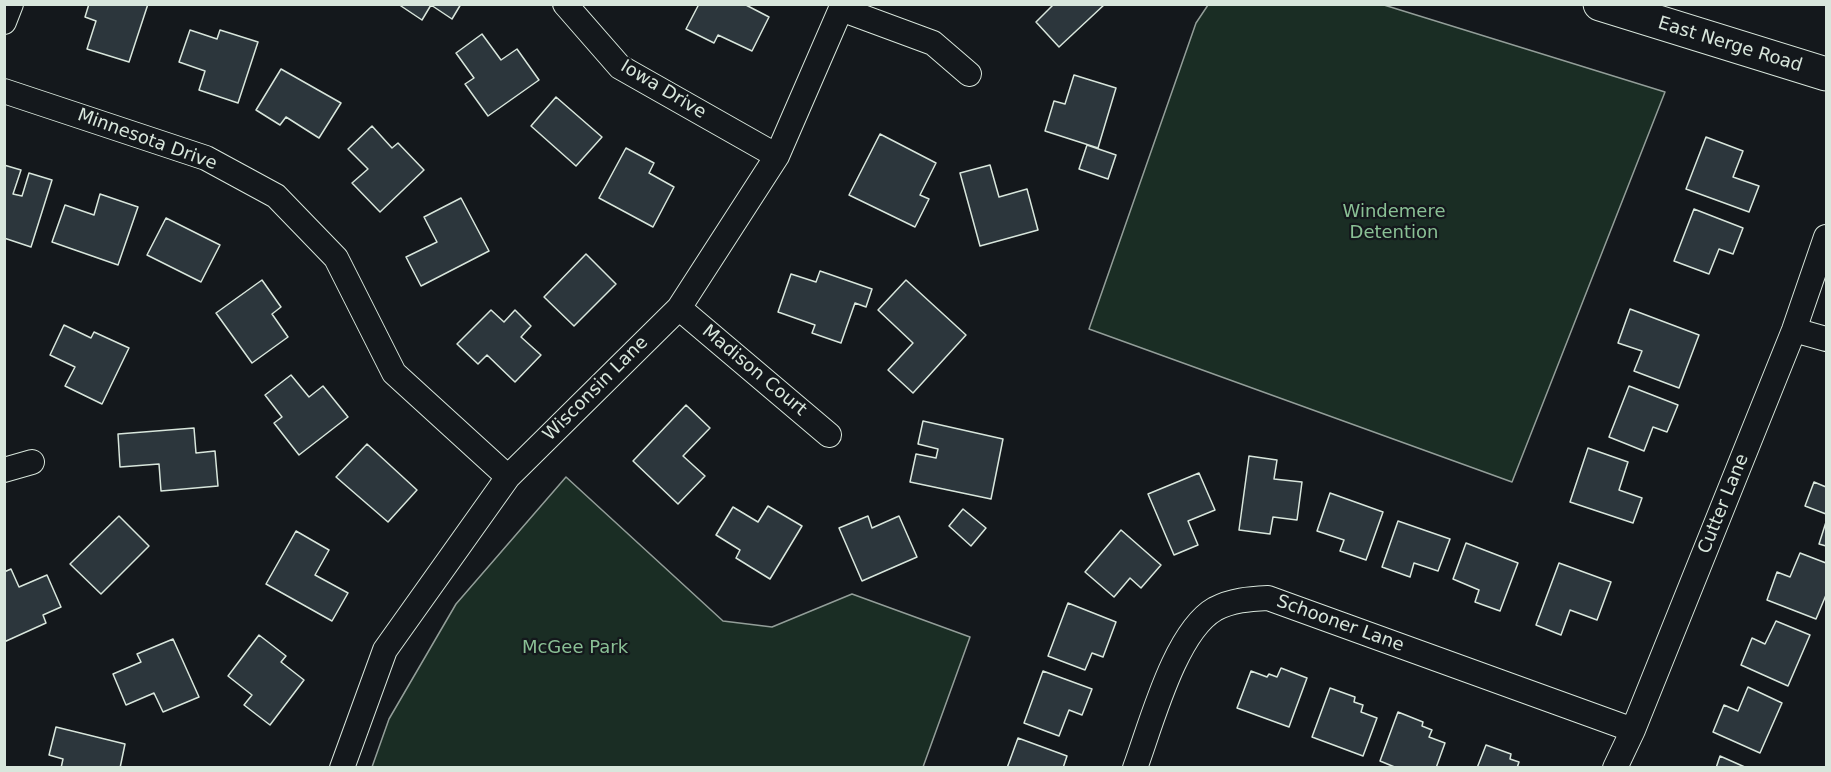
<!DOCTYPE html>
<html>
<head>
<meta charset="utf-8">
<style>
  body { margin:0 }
  #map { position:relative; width:1831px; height:772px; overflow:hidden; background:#14181c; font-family:"DejaVu Sans",sans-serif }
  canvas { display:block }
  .frame { position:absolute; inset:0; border:6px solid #d8e6dc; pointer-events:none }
</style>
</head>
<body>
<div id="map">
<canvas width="1831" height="772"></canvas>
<div class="frame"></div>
</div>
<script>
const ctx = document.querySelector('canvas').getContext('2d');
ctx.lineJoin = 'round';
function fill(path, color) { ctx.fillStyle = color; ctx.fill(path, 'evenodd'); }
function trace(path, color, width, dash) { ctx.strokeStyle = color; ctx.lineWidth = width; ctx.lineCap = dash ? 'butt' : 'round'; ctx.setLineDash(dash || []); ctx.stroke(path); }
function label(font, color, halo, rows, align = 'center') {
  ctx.font = font + ' "DejaVu Sans",sans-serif'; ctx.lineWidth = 4.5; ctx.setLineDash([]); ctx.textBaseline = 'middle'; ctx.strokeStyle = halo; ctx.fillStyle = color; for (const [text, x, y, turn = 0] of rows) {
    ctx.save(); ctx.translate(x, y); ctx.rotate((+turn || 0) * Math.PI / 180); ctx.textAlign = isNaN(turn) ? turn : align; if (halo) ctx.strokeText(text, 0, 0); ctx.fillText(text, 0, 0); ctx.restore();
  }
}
const green = new Path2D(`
  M 1208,5 L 1384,5 L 1665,92 L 1512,482 L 1089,329 L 1196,23 Z
  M 566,477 L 723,621 L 772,627 L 852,594 L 970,637 L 923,767 L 372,767 L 389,719 L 456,604 Z`);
fill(green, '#1a2d24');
trace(green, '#939e99', 1.5);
const building = new Path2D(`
  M 89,4 L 148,4 L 129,62 L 87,49 L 96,21 L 85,17 Z
  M 398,4 L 461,4 L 452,19 L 431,5 L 422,20 Z
  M 699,4 L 744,4 L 769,17 L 752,51 L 718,35 L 714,43 L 686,29 Z
  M 1054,4 L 1105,4 L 1059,47 L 1036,22 Z
  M 190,30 L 217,39 L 220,30 L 258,42 L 238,103 L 199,90 L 205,71 L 179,62 Z
  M 482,34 L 501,60 L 517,49 L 539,80 L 488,116 L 465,84 L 474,78 L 456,53 Z
  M 281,69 L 341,103 L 319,138 L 286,117 L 280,125 L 256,110 Z
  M 1074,75 L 1116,88 L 1098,148 L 1045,131 L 1054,101 L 1065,104 Z
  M 556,97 L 602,137 L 576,166 L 531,126 Z
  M 372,126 L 392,148 L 398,143 L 424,170 L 380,212 L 352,183 L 368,169 L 348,149 Z
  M 880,134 L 936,163 L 920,195 L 929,199 L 915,227 L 849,195 Z
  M 1706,137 L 1743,151 L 1733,177 L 1759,186 L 1749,212 L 1686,189 Z
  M 1087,145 L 1116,155 L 1108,179 L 1079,169 Z
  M 626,148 L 654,163 L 649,173 L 674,187 L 653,227 L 599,198 Z
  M 4,165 L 21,170 L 13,194 L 22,196 L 29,173 L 52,180 L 31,247 L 4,238 Z
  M 990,165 L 999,197 L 1027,189 L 1038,230 L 980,246 L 960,173 Z
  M 100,194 L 138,207 L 118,265 L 52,242 L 65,205 L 94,215 Z
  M 461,198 L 489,251 L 421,286 L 406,257 L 437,242 L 424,217 Z
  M 1694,209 L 1743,228 L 1733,254 L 1719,249 L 1709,274 L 1674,261 Z
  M 166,218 L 220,245 L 201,282 L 147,255 Z
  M 586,254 L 616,284 L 574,326 L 544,297 Z
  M 820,271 L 872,289 L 866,307 L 855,303 L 841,343 L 812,333 L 815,325 L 778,312 L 791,274 L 816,282 Z
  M 262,280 L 281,307 L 272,314 L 288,337 L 252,363 L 216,313 Z
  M 906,280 L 966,335 L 913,393 L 888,370 L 913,343 L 878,310 Z
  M 1630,309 L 1699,335 L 1679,388 L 1634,371 L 1642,351 L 1618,343 Z
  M 491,310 L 504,322 L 515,310 L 531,326 L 521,337 L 541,355 L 515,382 L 487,355 L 478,364 L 457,344 Z
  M 64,325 L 91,338 L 94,332 L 129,348 L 102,404 L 65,386 L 75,367 L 50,355 Z
  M 291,375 L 309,397 L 323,386 L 348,417 L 299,455 L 274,423 L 282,417 L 265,395 Z
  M 1629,386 L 1678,405 L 1667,432 L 1653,427 L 1644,451 L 1609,437 Z
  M 686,405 L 710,428 L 683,456 L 705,476 L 678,504 L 633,461 Z
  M 923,421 L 1003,439 L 991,499 L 910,482 L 916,454 L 936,458 L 938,449 L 918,444 Z
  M 194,428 L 196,453 L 215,451 L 218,486 L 161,491 L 159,464 L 120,467 L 118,434 Z
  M 367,444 L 417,490 L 388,522 L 336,477 Z
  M 1588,448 L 1628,462 L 1619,490 L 1642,498 L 1633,523 L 1570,502 Z
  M 1249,456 L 1277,460 L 1274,479 L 1302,482 L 1297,520 L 1273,517 L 1270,534 L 1239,530 Z
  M 1199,473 L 1215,510 L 1188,521 L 1198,545 L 1174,555 L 1148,494 Z
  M 1814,482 L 1826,487 L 1826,514 L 1805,506 Z
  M 1330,493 L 1383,512 L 1366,560 L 1340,551 L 1344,540 L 1317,531 Z
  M 768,506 L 802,526 L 770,579 L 736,558 L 740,550 L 716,535 L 733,507 L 758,522 Z
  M 963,509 L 986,528 L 971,546 L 949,526 Z
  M 119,516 L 149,546 L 101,594 L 70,564 Z
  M 868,516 L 872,528 L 899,516 L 917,557 L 862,581 L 839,528 Z
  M 1398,521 L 1450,539 L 1438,571 L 1414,563 L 1410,577 L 1382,567 Z
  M 1826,522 L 1826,546 L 1819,544 Z
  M 1121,530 L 1161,565 L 1141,588 L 1130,578 L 1114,597 L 1085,572 Z
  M 296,531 L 329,550 L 315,575 L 348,593 L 332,621 L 266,584 Z
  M 1466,543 L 1518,563 L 1500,611 L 1475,602 L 1479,590 L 1453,579 Z
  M 1800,553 L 1826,563 L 1826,595 L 1816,619 L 1767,600 L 1777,572 L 1790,577 Z
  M 1559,563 L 1611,582 L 1597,620 L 1570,610 L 1561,635 L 1536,625 Z
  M 11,569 L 19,587 L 47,575 L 61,607 L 43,615 L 46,623 L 4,642 L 4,572 Z
  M 1068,603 L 1116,622 L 1103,657 L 1092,653 L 1085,670 L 1048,656 Z
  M 1776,621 L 1810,635 L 1788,686 L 1741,665 L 1752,638 L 1765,644 Z
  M 259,635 L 286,656 L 281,662 L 304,680 L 270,725 L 244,705 L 252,695 L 228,676 Z
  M 173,639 L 199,697 L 163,712 L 154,693 L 126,705 L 113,674 L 141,662 L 137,654 Z
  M 1281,668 L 1307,678 L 1289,727 L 1237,708 L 1251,671 L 1267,677 L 1269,674 L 1277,677 Z
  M 1043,671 L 1092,689 L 1082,715 L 1069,710 L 1059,736 L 1024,723 Z
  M 1748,687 L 1782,703 L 1760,753 L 1713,732 L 1724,705 L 1738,711 Z
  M 1330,688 L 1355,697 L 1354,702 L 1363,705 L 1361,712 L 1377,718 L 1363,756 L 1312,737 Z
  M 1398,712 L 1423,722 L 1422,726 L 1432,730 L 1429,737 L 1445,743 L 1436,768 L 1397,768 L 1380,761 Z
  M 56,727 L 125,744 L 120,768 L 61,768 L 63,759 L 49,755 Z
  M 1018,738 L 1067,756 L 1063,768 L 1007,768 Z
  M 1486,745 L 1511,754 L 1510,759 L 1519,762 L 1517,768 L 1477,768 Z
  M 1720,756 L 1747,768 L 1716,768 Z`);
fill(building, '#2c363c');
trace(building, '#d8e6dc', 1.5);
const minor = new Path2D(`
  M 565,4 L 620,67 L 777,156
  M 841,9 L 933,43 L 969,74
  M 4,22 L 11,4
  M 4,91 L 206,158 L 276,196 L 336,258 L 394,373 L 508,477
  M 679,308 L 829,435
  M 1794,330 L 1826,339
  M 4,470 L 32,462
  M 342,768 L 385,650 L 508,477 L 679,308 L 777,156 L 843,4
  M 1135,768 C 1151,725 1175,632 1215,609 C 1232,600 1249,599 1268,598 L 1633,730
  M 1615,768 L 1633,730 L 1794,330 L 1826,237`);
const secondary = new Path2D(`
  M 1600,4 L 1826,74`);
trace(minor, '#d8e6dc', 26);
trace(secondary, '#d8e6dc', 35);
trace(minor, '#14181c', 24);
trace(secondary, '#14181c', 33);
label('18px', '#d8e6dc', '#14181c', [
  ["East Nerge Road",1730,45,17],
  ["Iowa Drive",663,90,31],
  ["Minnesota Drive",147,140,20],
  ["Madison Court",754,371,40],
  ["Wisconsin Lane",596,389,-45],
  ["Cutter Lane",1724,504,-68],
  ["Schooner Lane",1340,624,20]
]);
label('18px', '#8ac095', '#14181c', [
  ["Windemere",1394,212],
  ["Detention",1394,233],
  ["McGee Park",575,648]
]);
</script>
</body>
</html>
